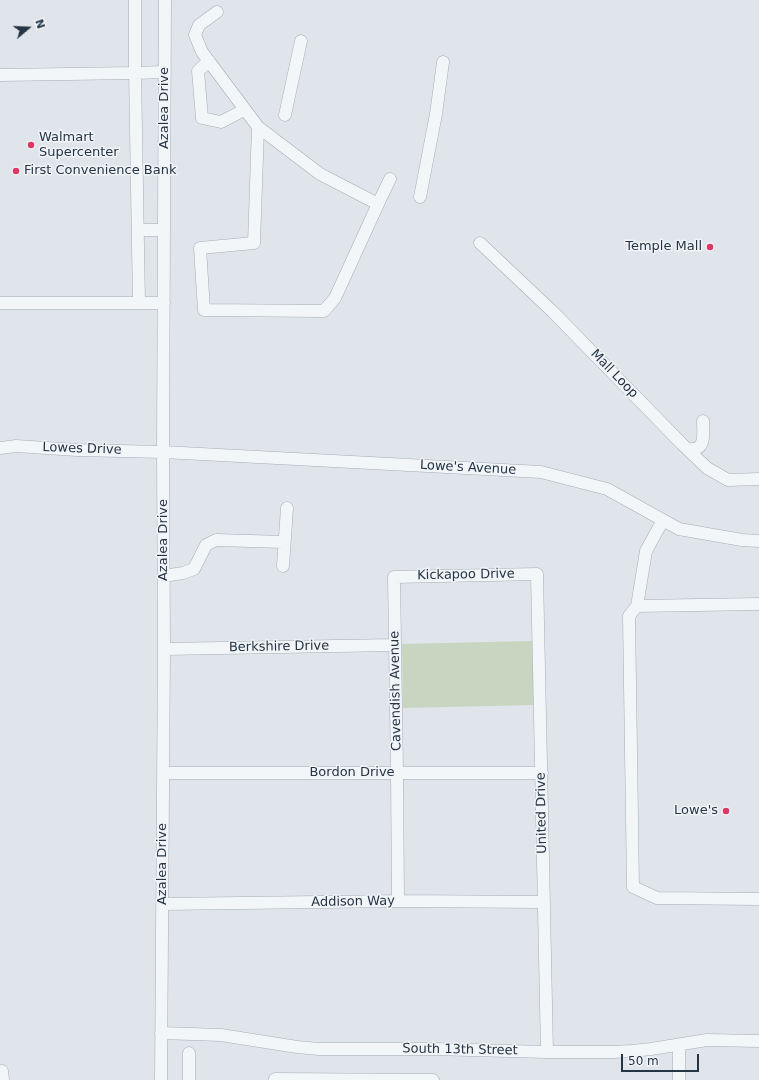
<!DOCTYPE html>
<html>
<head>
<meta charset="utf-8">
<style>
  body { margin:0 }
  #map { position:relative; width:759px; height:1080px; overflow:hidden; background:#e0e5eb; font-family:"DejaVu Sans",sans-serif }
  canvas { display:block }
  .north { position:absolute; left:8px; top:8px; width:40px; height:40px; -webkit-text-stroke:3px #f0f4f8; paint-order:stroke; rotate:71deg; font-size:11px; font-weight:700; line-height:16px; text-align:center; color:#263544 }
  .north::after { content:''; display:block; margin:auto; width:14px; height:18px; background:#263544; clip-path:polygon(50% 0,100% 100%,50% 72%,0 100%) }
  .scale { position:absolute; left:621px; top:1054px; width:78px; height:18px; box-sizing:border-box; border:2px solid #263544; border-top:0; padding-left:5px; font-size:12px; line-height:14px; white-space:nowrap; color:#263544; -webkit-text-stroke:3px #f0f4f8; paint-order:stroke }
</style>
</head>
<body>
<div id="map">
<canvas width="759" height="1080"></canvas>
<div class="north">N</div>
<div class="scale">50 m</div>
</div>
<script>
const ctx = document.querySelector('canvas').getContext('2d');
ctx.lineJoin = 'round';
function fill(path, color) { ctx.fillStyle = color; ctx.fill(path, 'evenodd'); }
function trace(path, color, width, dash) { ctx.strokeStyle = color; ctx.lineWidth = width; ctx.lineCap = dash ? 'butt' : 'round'; ctx.setLineDash(dash || []); ctx.stroke(path); }
function label(font, color, halo, rows, align = 'center') {
  ctx.font = font + ' "DejaVu Sans",sans-serif'; ctx.lineWidth = 3; ctx.setLineDash([]); ctx.textBaseline = 'middle'; ctx.strokeStyle = halo; ctx.fillStyle = color; for (const [text, x, y, turn = 0] of rows) {
    ctx.save(); ctx.translate(x, y); ctx.rotate((+turn || 0) * Math.PI / 180); ctx.textAlign = isNaN(turn) ? turn : align; if (halo) ctx.strokeText(text, 0, 0); ctx.fillText(text, 0, 0); ctx.restore();
  }
}
fill(new Path2D(`
  M 533,641 L 535,705 L 403,708 L 402,644 Z`), '#c8d5c0');
const minor = new Path2D(`
  M 135,0 L 135,73 L 165,72
  M 217,12 L 199,25 L 195,35 L 202,52 L 258,127 L 320,174 L 378,204 L 390,179
  M 209,61 L 198,71 L 202,118 L 221,122 L 244,110
  M 0,75 L 135,73 L 139,303
  M 285,115 L 301,41
  M 258,127 L 254,243 L 200,248 L 204,310 L 324,311 L 335,298 L 378,204
  M 420,197 L 436,114 L 443,62
  M 138,230 L 164,230
  M 480,243 L 553,312 L 682,444 L 707,468 L 728,480 L 759,479
  M 0,303 L 164,303
  M 0,448 L 16,446 L 77,450 L 163,452 L 541,472 L 607,489 L 679,529 L 742,540 L 759,541
  M 689,450 C 692,449 696,449 699,447 C 705,442 703,428 703,421
  M 283,566 L 287,508
  M 164,576 L 183,573 L 194,569 L 206,545 L 216,540 L 284,542
  M 759,604 L 637,606 L 629,616 L 633,887 L 657,898 L 759,899
  M 637,606 L 646,551 L 663,520
  M 164,649 L 394,645
  M 163,773 L 542,773
  M 398,901 L 397,773 L 394,577 L 537,574 C 541,733 543,893 547,1052
  M 163,904 L 398,901 L 543,902
  M 161,1033 L 221,1035 L 297,1047 L 319,1049 L 432,1049 L 547,1052 L 613,1052 L 632,1051 L 651,1049 L 707,1040 L 759,1041
  M 679,1045 L 679,1080
  M 2,1071 L 3,1080
  M 161,1080 L 164,649 L 163,452 L 165,0
  M 189,1080 L 189,1053
  M 275,1080 L 275,1079 L 433,1080`);
trace(minor, '#a4adb6', 13);
trace(minor, '#f3f6f8', 12);
for (const [x, y, r, color] of [
  [31,145,4,"#dd3764"],
  [16,171,4,"#dd3764"],
  [710,247,4,"#dd3764"],
  [726,811,4,"#dd3764"]
]) { const dot = new Path2D(); dot.arc(x, y, r, 0, 2 * Math.PI); ctx.fillStyle = color; ctx.fill(dot); trace(dot, '#f0f4f8', 1.5); }
label('13px', '#263544', '#f0f4f8', [
  ["Azalea Drive",165,108,-90],
  ["Mall Loop",614,374,46],
  ["Lowes Drive",82,449,2],
  ["Lowe's Avenue",468,468,3],
  ["Azalea Drive",164,540,-90],
  ["Kickapoo Drive",466,575,-1],
  ["Berkshire Drive",279,647,-1],
  ["Cavendish Avenue",396,691,-91],
  ["Bordon Drive",352,773],
  ["United Drive",542,813,-91],
  ["Azalea Drive",163,864,-90],
  ["Addison Way",353,902,-1],
  ["South 13th Street",460,1050,1]
]);
label('13px', '#263544', '#f0f4f8', [
  ["Walmart",39,138],
  ["Supercenter",39,153],
  ["First Convenience Bank",24,171],
  ["Temple Mall",702,247,"right"],
  ["Lowe's",718,811,"right"]
], 'left');
</script>
</body>
</html>
